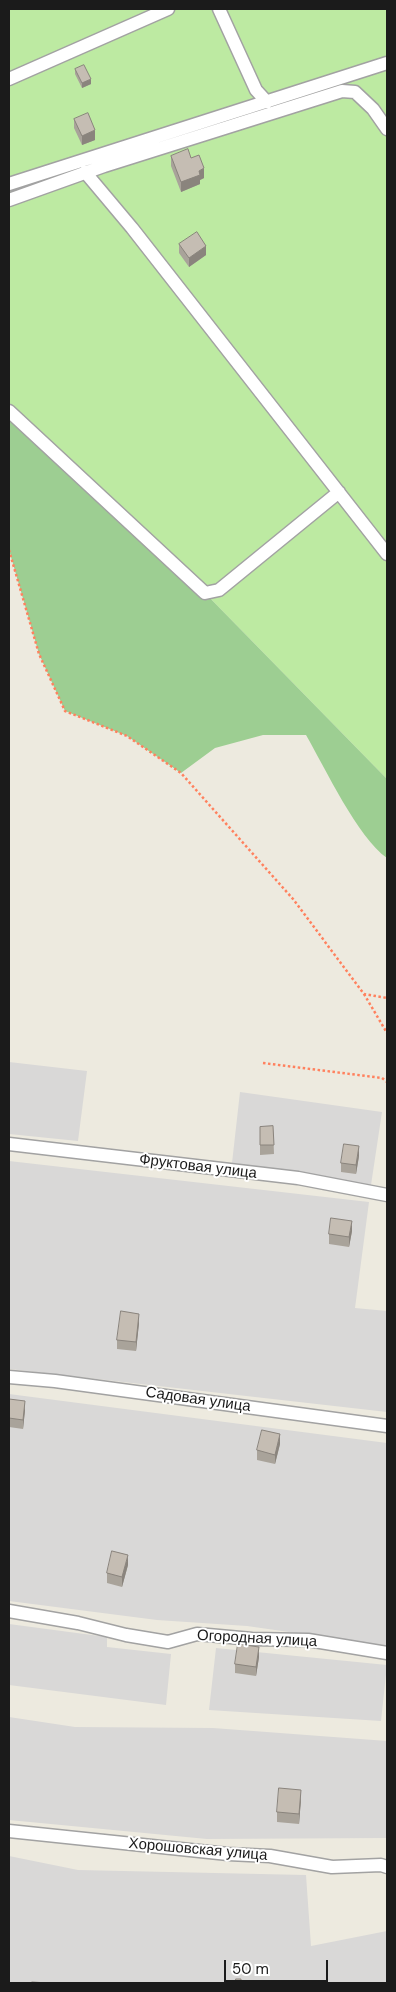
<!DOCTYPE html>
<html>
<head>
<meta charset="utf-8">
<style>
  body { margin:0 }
  #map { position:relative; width:396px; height:1992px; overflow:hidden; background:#edeadf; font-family:"DM Sans",sans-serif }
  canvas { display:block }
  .frame { position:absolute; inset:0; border:10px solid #1b1b1b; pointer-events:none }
  .scale { position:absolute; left:224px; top:1960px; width:104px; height:22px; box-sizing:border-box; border:2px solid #1b1b1b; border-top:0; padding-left:6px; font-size:15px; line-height:18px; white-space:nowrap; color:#1b1b1b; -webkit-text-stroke:4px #fff; paint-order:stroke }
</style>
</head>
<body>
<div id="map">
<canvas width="396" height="1992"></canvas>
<div class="frame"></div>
<div class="scale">50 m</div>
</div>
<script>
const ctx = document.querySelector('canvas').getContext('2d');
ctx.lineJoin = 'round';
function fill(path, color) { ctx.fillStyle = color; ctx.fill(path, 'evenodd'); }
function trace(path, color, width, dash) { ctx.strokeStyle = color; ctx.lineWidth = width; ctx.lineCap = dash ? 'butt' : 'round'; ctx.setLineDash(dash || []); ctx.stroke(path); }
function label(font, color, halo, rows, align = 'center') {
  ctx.font = font + ' "DM Sans",sans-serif'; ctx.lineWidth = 4; ctx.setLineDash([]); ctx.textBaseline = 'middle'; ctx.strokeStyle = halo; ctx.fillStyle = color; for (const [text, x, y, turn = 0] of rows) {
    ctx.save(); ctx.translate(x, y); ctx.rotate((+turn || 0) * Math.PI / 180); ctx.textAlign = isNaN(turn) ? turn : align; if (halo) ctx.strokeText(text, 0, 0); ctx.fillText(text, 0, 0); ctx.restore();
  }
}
fill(new Path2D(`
  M 9,1062 L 87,1071 L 78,1141 L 9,1134 Z
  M 240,1092 L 382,1112 L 371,1185 L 232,1163 Z
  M 9,1161 L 369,1202 L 355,1308 L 387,1311 L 387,1412 L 9,1369 Z
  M 9,1394 L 387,1443 L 387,1646 L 247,1626 L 157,1620 L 9,1601 Z
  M 9,1624 L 107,1637 L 107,1647 L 171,1654 L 166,1705 L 9,1685 Z
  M 216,1648 L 387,1665 L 381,1721 L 209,1710 Z
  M 9,1717 L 75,1727 L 213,1728 L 387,1741 L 386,1838 L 207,1839 L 9,1820 Z
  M 9,1856 L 78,1870 L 306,1875 L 311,1946 L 387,1931 L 387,1983 L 9,1983 Z`), '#d9d8d7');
fill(new Path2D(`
  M 9,9 L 387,9 L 387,779 L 205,593 L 9,411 Z`), '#bdeaa2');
fill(new Path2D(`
  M 9,411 L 205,593 L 387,779 L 387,858 C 358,838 325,768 306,735 L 263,735 L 215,748 L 181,773 L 127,736 L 65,711 L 39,654 L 9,550 Z`), '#9dce92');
const minor = new Path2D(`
  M 219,9 L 256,90 L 267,102
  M 9,79 L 168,9
  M 85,172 L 132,228 L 387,554
  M 9,184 L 387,63
  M 9,200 L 104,166 L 342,91 L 355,92 L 373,109 L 387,129
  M 9,411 L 205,593 L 219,590 L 339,492
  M 9,1144 L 298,1178 L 387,1195
  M 9,1377 L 55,1381 L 387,1426
  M 9,1611 L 78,1623 L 126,1635 L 168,1642 L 197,1634 L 252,1639 L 308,1640 L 387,1653
  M 9,1831 L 228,1854 L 270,1856 L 332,1867 L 381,1865 L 387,1867`);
trace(minor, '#a2a2a2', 15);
trace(new Path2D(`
  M 9,550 L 39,654 L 65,711 L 127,736 L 181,773 L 293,899 L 364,994 L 387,998
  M 364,994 L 387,1033
  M 263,1063 L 382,1078 L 387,1082`), '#ff815e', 2.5, [2.5, 2.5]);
trace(minor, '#fff', 12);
fill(new Path2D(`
  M 75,69 L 91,84 L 82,88 L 75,74 Z
  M 74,119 L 95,140 L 82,145 L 74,128 Z
  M 171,156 L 191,158 L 204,178 L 200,180 L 200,184 L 181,192 L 171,166 Z
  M 179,244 L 206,255 L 189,267 L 179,253 Z
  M 273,1126 L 274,1154 L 260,1155 L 260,1127 Z
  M 359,1156 L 356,1174 L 341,1172 L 341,1163 Z
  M 352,1231 L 349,1247 L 329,1244 L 329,1234 Z
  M 139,1323 L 136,1351 L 117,1349 L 117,1340 Z
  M 9,1399 L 25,1410 L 23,1429 L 9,1427 Z
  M 280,1444 L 275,1464 L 257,1460 L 257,1450 Z
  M 128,1565 L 122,1587 L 107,1583 L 107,1573 Z
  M 259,1657 L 256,1676 L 235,1673 L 235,1664 Z
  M 301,1799 L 299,1824 L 277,1822 L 277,1812 Z`), '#a9a39a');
fill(new Path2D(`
  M 91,79 L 91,84 L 82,88 L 82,83 Z
  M 95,130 L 95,140 L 82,145 L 82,136 Z
  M 204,168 L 204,178 L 200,180 L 200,184 L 181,192 L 181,182 L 199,171 Z
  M 206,246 L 206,255 L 189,267 L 189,258 Z
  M 359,1146 L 359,1156 L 356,1174 L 356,1165 Z
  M 352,1221 L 352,1231 L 349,1247 L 349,1237 Z
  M 139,1314 L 139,1323 L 136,1351 L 136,1342 Z
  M 25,1401 L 25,1410 L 23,1429 L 23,1420 Z
  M 280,1434 L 280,1444 L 275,1464 L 275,1455 Z
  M 128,1555 L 128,1565 L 122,1587 L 122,1577 Z
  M 259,1647 L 259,1657 L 256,1676 L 256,1667 Z
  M 301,1790 L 301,1799 L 299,1824 L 299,1814 Z`), '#8a847d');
const building = new Path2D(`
  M 84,65 L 91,79 L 82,83 L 75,69 Z
  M 88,113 L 95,130 L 82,136 L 74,119 Z
  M 188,149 L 191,158 L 199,155 L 204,168 L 199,171 L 200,175 L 181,182 L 171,156 Z
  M 197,232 L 206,246 L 189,258 L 179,244 Z
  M 273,1126 L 274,1145 L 260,1145 L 260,1127 Z
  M 344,1144 L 359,1146 L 356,1165 L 341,1163 Z
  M 331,1218 L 352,1221 L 349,1237 L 329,1234 Z
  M 121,1311 L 139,1314 L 136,1342 L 117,1340 Z
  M 9,1399 L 25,1401 L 23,1420 L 9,1418 Z
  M 262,1430 L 280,1434 L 275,1455 L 257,1450 Z
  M 112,1551 L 128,1555 L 122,1577 L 107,1573 Z
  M 238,1644 L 259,1647 L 256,1667 L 235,1664 Z
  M 279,1788 L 301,1790 L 299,1814 L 277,1812 Z
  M 236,1979 L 241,1979 L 241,1983 L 236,1983 Z
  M 32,1982 L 48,1983 L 32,1983 Z`);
fill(building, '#c5bdb3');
trace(building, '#8a847d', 1);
label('15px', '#1b1b1b', '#fff', [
  ["Фруктовая улица",198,1167,7],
  ["Садовая улица",198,1400,8],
  ["Огородная улица",257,1639,3],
  ["Хорошовская улица",198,1850,5]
]);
</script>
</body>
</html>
